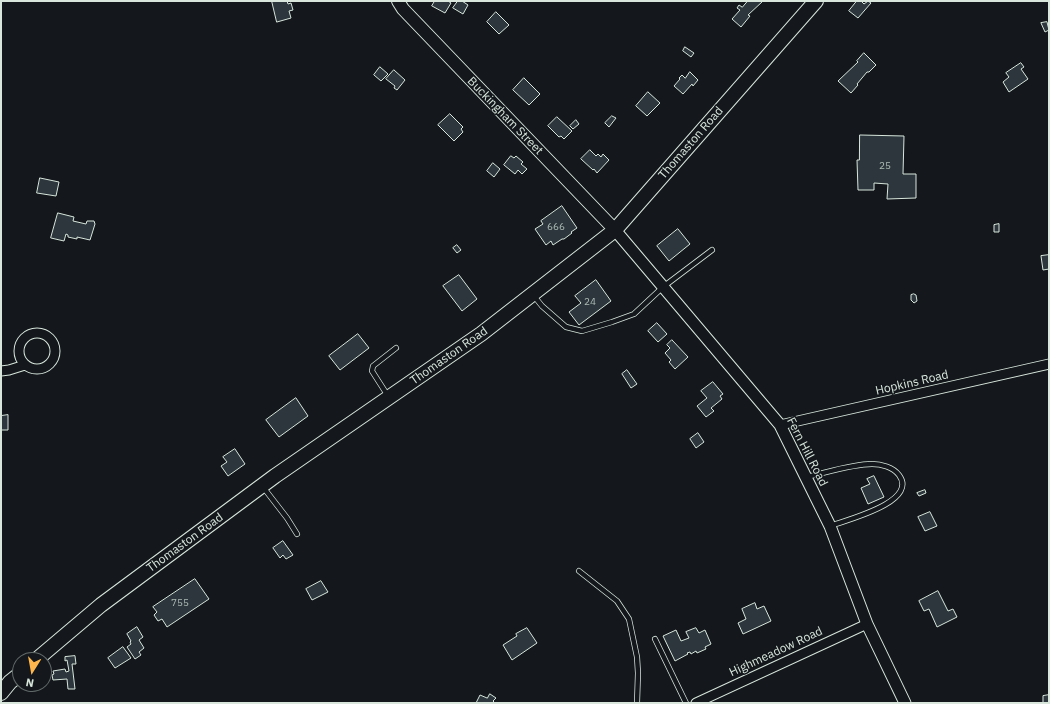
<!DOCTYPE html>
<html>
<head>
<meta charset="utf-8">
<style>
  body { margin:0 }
  #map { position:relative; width:1050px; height:704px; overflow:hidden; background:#14181c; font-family:"IBM Plex Sans",sans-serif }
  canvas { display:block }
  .frame { position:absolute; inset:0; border:2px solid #d8e6dc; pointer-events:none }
  .north { position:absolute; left:12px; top:652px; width:40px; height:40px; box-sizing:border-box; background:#14181c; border:1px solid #626a69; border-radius:50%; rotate:191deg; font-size:11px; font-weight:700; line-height:16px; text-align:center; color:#d8e6dc }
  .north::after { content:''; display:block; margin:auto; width:14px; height:18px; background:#ffb74d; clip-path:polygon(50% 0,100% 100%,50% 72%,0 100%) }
</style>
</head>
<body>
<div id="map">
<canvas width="1050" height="704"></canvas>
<div class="frame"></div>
<div class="north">N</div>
</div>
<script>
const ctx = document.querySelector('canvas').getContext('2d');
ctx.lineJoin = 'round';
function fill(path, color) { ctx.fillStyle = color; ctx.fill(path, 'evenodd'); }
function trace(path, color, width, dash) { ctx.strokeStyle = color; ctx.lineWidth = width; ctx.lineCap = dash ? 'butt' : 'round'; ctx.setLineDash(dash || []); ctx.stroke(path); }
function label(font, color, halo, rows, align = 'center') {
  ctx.font = font + ' "IBM Plex Sans",sans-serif'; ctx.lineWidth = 3; ctx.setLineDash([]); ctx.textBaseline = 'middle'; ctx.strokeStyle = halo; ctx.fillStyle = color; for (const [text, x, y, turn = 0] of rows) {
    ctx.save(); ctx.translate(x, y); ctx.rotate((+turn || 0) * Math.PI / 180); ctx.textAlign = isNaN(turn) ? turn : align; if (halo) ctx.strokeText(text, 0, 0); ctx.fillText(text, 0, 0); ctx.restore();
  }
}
const building = new Path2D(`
  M 272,1 L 287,1 L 288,4 L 291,3 L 293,10 L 289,11 L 291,18 L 277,22 Z
  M 435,1 L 448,1 L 451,3 L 445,13 L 432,6 Z
  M 458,1 L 462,1 L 468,5 L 463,14 L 453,8 Z
  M 748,1 L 763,1 L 748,15 L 750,16 L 741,27 L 732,19 L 740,10 L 737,8 L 739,5 L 742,7 Z
  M 857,1 L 861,1 L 864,4 L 868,1 L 871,3 L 858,18 L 849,11 Z
  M 496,12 L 509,25 L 499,34 L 487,22 Z
  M 1047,22 L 1049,30 L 1045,32 L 1041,23 Z
  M 685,47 L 694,53 L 691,57 L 683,51 Z
  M 864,53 L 876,65 L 869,72 L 867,72 L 857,84 L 858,85 L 851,93 L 838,81 L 858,62 L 857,61 Z
  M 1021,63 L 1024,67 L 1021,69 L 1028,79 L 1009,92 L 1003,82 L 1009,77 L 1006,73 Z
  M 380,67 L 388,74 L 381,81 L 374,75 Z
  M 394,70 L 405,80 L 397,90 L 394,88 L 395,86 L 386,79 Z
  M 690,72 L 698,80 L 693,86 L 692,84 L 683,94 L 674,86 L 680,79 L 679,78 L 682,75 L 685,78 Z
  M 524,78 L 540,94 L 529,105 L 513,90 Z
  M 648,92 L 660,103 L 647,116 L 636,106 Z
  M 450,114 L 463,127 L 461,129 L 463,132 L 454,141 L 438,125 Z
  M 612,116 L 616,118 L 609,127 L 605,123 Z
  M 557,117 L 572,131 L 564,139 L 561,136 L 559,137 L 548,126 Z
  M 576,120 L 579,124 L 573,129 L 570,126 Z
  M 860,135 L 904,136 L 903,174 L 916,174 L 916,198 L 887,199 L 888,184 L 874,183 L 874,190 L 858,190 L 857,160 L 859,160 Z
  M 590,150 L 596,156 L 598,154 L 601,157 L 603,154 L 609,160 L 597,173 L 594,169 L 593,170 L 581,159 Z
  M 511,156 L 514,158 L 516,156 L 523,162 L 521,164 L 527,169 L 522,174 L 518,170 L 515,174 L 504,165 Z
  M 493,163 L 500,169 L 494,177 L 487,171 Z
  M 40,178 L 59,182 L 56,196 L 37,193 Z
  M 562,206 L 577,228 L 571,232 L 572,233 L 564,239 L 562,239 L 553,245 L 551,241 L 546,245 L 535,229 L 543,224 L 541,221 Z
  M 58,213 L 74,217 L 73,221 L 86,224 L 87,221 L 94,221 L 95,224 L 90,240 L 77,237 L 77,239 L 68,237 L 68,235 L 66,234 L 64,241 L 51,238 Z
  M 999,224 L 999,232 L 994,232 L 994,225 Z
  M 678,229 L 690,244 L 669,261 L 657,246 Z
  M 457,245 L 461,250 L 457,253 L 453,248 Z
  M 1049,255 L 1049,269 L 1043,270 L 1041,256 Z
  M 459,275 L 477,299 L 462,311 L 443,286 Z
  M 596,280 L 611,301 L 579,325 L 569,312 L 581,303 L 575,296 Z
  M 914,294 L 916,295 L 917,301 L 914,303 L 911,300 L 911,295 Z
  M 657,323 L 667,334 L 658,342 L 648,331 Z
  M 358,334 L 369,348 L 340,370 L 329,356 Z
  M 672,340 L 688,357 L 675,369 L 669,362 L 671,360 L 665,353 L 670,348 L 667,345 Z
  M 627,370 L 637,384 L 631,388 L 622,374 Z
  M 713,382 L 723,394 L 720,396 L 722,399 L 711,408 L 714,411 L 706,417 L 697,406 L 707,398 L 701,391 Z
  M 296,398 L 308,416 L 279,437 L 266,420 Z
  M 8,415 L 8,430 L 1,430 L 1,416 Z
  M 698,433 L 704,442 L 696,448 L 690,439 Z
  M 235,449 L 245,464 L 228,476 L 221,466 L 227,462 L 223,457 Z
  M 874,476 L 884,497 L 868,504 L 861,488 L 870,484 L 867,479 Z
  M 925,490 L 926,493 L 919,496 L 917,493 Z
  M 930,512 L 937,526 L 925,531 L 918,517 Z
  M 283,541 L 293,555 L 286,559 L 283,555 L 280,558 L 273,548 Z
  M 195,579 L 209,599 L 167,627 L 162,619 L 158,621 L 154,615 L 157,612 L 153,607 Z
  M 321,581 L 328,592 L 312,600 L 306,589 Z
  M 938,591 L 948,611 L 953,609 L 957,617 L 937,627 L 929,609 L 924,611 L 919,601 Z
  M 755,603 L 757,609 L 764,606 L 771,621 L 743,634 L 738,623 L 746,619 L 742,609 Z
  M 137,627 L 143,637 L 139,640 L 144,648 L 139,652 L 141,655 L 135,659 L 127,647 L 131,644 L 130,642 L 131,641 L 127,634 Z
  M 527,628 L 537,643 L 512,660 L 503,645 L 517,636 L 516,634 Z
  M 696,628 L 699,633 L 705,630 L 711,644 L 705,647 L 706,649 L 697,653 L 696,651 L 691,654 L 690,652 L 687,653 L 688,654 L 675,661 L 663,636 L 676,630 L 681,641 L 689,638 L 686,632 Z
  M 123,647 L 131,658 L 115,668 L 108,658 Z
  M 75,656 L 76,664 L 72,664 L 75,689 L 68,689 L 67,679 L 53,680 L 52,675 L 54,674 L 53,671 L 65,669 L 66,672 L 69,671 L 67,660 L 65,661 L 65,657 Z
  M 490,694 L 496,698 L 493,701 L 495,703 L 476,703 L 480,695 L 487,698 Z
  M 1049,695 L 1049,703 L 1043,703 L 1043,696 Z`);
fill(building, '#2c363c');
trace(building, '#d8e6dc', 1);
const service = new Path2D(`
  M 534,296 L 542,306 L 566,327 L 582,331 L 612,322 L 634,314 L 663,287 L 712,250
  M 388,396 L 372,371 L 373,366 L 396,348
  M 806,477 C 825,473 852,464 872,464 C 881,464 893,467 899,475 C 919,502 846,520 830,526
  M 263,487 L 287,518 L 297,534
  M 579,571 L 617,601 L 629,619 L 637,657 L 638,673 L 637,703
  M 655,639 L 686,703`);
const minor = new Path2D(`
  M19 351a18 18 0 1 1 36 0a18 18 0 1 1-36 0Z
  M 1,371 L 9,370 L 25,365
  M 780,425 L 1049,364
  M 696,703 L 867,624`);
const tertiary = new Path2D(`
  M 615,230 L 780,425 L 830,526 L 867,624 L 905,703`);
const secondary = new Path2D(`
  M 398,1 L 403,9 L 615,230`);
const primary = new Path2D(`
  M 36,660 L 101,605 L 275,476 L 481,334 L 615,230 L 816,1
  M 1,693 L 10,682 L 20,674`);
trace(service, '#d8e6dc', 6);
trace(minor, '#d8e6dc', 11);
trace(tertiary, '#d8e6dc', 13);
trace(secondary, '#d8e6dc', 14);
trace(primary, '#d8e6dc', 16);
trace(service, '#14181c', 4.5);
trace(minor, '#14181c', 9);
trace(tertiary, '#14181c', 11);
trace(secondary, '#14181c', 12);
trace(primary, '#14181c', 14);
label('10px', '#adbab4', null, [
  ["25",885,166],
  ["666",556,227],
  ["24",590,302],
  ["755",180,603]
]);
label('12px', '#d8e6dc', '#14181c', [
  ["Buckingham Street",505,116,46],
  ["Thomaston Road",691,143,-49],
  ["Thomaston Road",449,356,-35],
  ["Hopkins Road",912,383,-13],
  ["Fern Hill Road",807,452,63],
  ["Thomaston Road",185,543,-36],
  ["Highmeadow Road",776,652,-25]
]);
</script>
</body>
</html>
